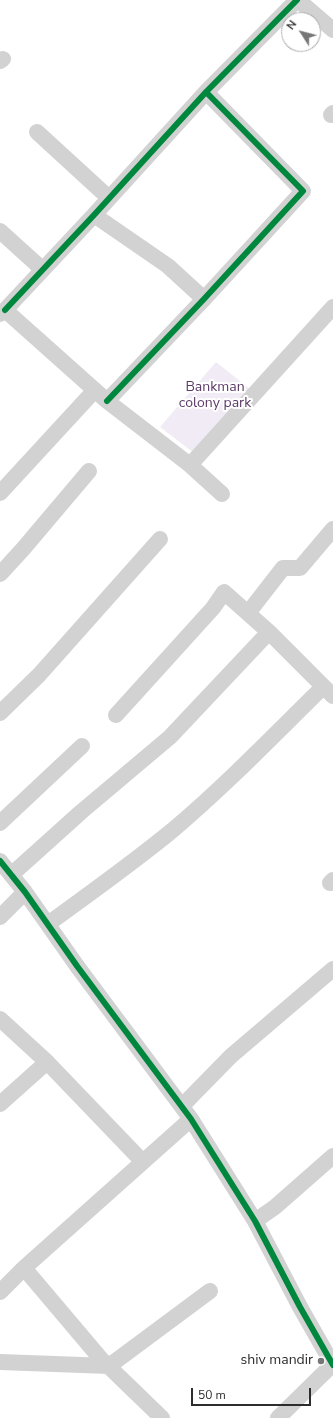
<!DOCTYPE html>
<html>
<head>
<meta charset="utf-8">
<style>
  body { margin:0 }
  #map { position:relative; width:333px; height:1418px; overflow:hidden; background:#fff; font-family:"Nunito Sans",sans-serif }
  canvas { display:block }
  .north { position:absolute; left:281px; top:12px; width:40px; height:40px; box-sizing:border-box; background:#fff; border:1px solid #ababab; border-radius:50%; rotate:306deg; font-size:11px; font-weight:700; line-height:16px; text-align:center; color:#2d2d2d }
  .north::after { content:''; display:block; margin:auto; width:14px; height:18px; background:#767676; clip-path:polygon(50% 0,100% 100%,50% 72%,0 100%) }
  .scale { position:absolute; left:191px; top:1388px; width:120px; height:18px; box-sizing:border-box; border:2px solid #2d2d2d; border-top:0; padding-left:5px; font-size:12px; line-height:14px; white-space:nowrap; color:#2d2d2d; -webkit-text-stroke:3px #fff; paint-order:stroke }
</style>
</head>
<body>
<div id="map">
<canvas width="333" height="1418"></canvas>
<div class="north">N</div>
<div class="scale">50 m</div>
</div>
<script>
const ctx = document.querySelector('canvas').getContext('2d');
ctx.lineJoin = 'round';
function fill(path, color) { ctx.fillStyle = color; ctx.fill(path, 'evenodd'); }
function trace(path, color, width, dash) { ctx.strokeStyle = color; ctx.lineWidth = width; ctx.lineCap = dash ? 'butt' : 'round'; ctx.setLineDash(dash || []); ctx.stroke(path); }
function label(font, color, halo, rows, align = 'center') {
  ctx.font = font + ' "Nunito Sans",sans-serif'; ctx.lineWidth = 4; ctx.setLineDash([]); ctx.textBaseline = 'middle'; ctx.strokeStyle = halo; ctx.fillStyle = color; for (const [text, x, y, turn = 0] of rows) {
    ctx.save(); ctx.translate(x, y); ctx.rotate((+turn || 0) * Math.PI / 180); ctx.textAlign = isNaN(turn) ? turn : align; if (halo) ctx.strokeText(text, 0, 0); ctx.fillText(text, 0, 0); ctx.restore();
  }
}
fill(new Path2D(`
  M 216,362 L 250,389 L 194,453 L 160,427 Z`), '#f0ebf4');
trace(new Path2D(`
  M 298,0 L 333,30
  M 0,61 L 3,59
  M 331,115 L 333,113
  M 37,132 L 109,198
  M 94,215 L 168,266 L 204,299
  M 0,231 L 42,269
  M 5,310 L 94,215 L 206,92 L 297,0
  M 0,314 L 5,310 L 107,401 L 190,465 L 222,494
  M 107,401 L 204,299 L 303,191 L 206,92
  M 190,465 L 333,307
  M 0,493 L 95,390
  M 0,574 L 23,549 L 89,471
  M 248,613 L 283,568 L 300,568 L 333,529
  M 0,713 L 39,675 L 160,539
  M 116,715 L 213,608 L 224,592 L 269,632 L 333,696
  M 0,823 L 82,746
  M 0,861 L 25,892 L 77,966 L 191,1119 L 255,1221 L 300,1307 L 333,1365
  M 11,875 L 81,812 L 170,737 L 269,632
  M 330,883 L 333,880
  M 0,917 L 25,892
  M 48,924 C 90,893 133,863 174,829 C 226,785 274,735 323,687
  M 0,1019 L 47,1062 L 143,1162
  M 0,1104 L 47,1062
  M 182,1106 L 231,1056 L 333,969
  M 255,1221 L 275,1207 L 333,1156
  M 24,1268 L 101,1359 L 162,1418
  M 0,1292 L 24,1268 L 191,1119
  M 0,1362 L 109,1366 L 210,1291
  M 278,1418 L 333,1364`), '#d2d2d2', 16);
trace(new Path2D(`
  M 5,310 L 94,215 L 206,92 L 297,0
  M 107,401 L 204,299 L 303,191 L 206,92
  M 0,861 L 25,892 L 77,966 L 191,1119 L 255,1221 L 300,1307 L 333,1365`), '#00873e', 6);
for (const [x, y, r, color] of [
  [321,1361,4,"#767676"]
]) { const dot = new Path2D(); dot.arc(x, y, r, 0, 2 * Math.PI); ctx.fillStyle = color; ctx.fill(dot); trace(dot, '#fff', 1.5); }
label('14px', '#5b3a68', '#fff', [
  ["Bankman",215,388],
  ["colony park",215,404]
]);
label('14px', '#2d2d2d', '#fff', [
  ["shiv mandir",313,1361]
], 'right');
</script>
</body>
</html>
